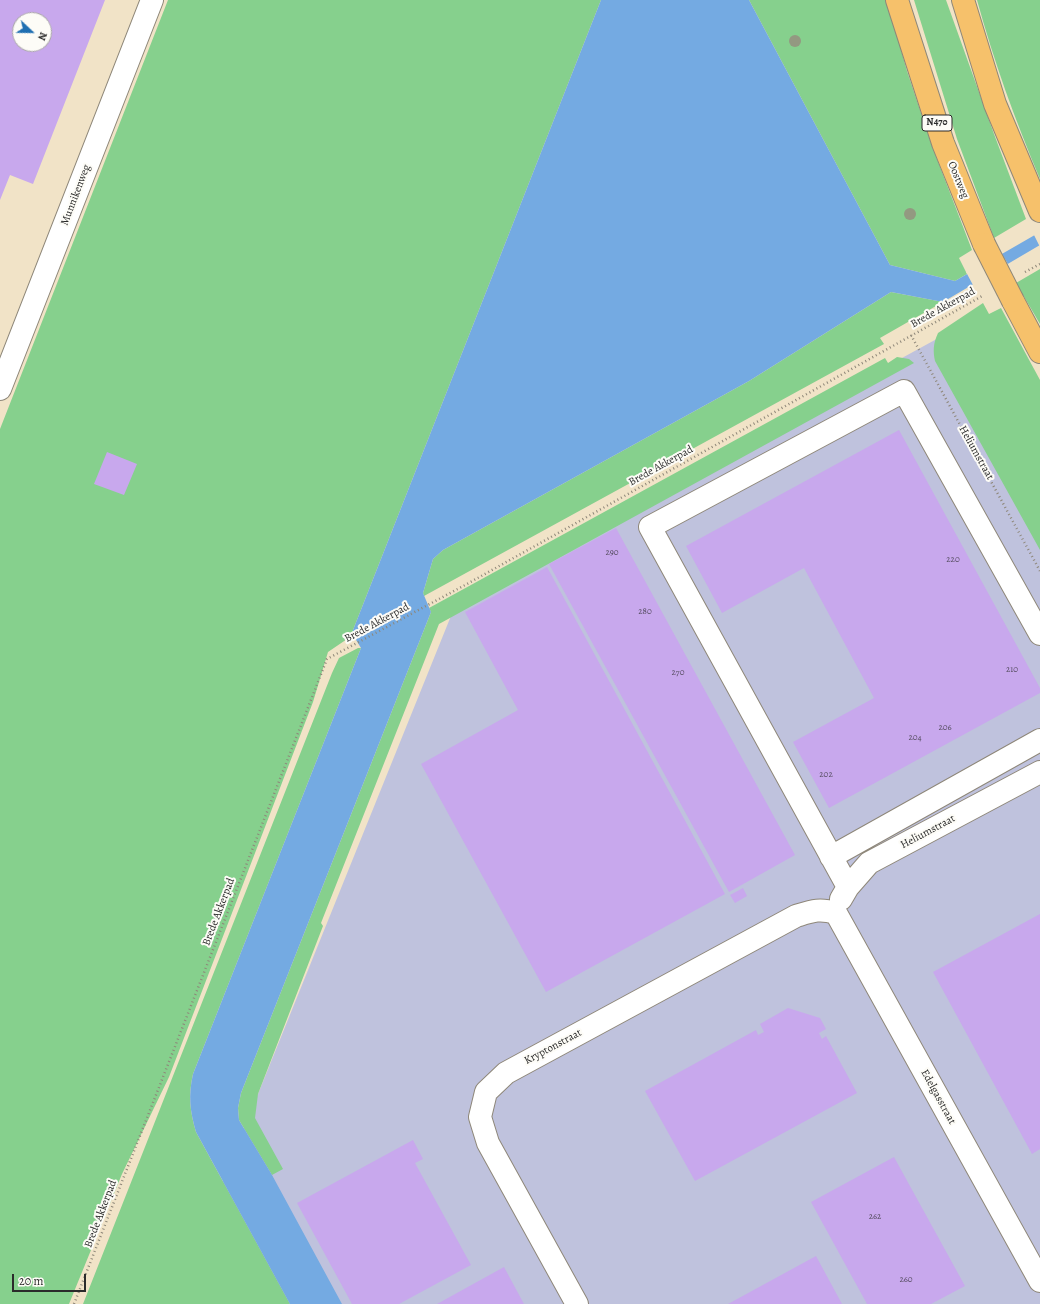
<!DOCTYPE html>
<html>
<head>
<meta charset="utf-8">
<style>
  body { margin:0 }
  #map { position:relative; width:1040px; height:1304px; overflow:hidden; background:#f1e3c7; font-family:Alegreya,serif }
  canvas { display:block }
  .north { position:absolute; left:12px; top:12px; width:40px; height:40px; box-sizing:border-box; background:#fdfcf7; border:1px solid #a9a8a5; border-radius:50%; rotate:112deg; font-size:11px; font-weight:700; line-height:16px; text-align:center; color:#2b2b2b }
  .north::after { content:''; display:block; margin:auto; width:14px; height:18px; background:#1f6fb2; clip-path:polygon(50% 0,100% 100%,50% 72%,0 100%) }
  .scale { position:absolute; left:12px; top:1274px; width:74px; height:18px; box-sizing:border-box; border:2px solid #2b2b2b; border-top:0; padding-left:5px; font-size:12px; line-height:14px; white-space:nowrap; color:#2b2b2b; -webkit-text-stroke:3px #fdfcf7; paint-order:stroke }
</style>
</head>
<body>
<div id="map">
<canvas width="1040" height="1304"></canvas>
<div class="north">N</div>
<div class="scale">20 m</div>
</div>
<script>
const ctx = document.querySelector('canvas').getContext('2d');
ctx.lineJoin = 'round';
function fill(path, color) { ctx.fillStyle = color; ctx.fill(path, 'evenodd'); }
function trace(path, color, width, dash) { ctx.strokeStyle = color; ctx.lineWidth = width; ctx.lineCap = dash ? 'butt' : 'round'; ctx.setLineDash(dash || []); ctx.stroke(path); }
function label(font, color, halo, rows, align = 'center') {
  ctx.font = font + ' Alegreya,serif'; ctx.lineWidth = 4; ctx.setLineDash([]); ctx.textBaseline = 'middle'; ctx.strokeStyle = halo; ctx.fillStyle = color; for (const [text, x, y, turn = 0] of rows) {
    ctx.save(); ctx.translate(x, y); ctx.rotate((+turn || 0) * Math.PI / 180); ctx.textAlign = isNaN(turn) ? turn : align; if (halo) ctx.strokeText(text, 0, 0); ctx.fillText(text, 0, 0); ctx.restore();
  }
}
fill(new Path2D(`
  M 966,323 L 1040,455 L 1040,1304 L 129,1304 L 218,1193 L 457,601 Z`), '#bfc2dd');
fill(new Path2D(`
  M 168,0 L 601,0 L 353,630 L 353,635 L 328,652 L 313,702 L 169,1077 L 122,1174 L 69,1304 L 0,1304 L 0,429 Z
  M 749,0 L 887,0 L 907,71 L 932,146 L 972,250 L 959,258 L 967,274 L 955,281 L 890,265 Z
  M 914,0 L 946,0 L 994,134 L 1026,219 L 994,238 L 957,139 Z
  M 977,0 L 1040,0 L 1040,179 C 1015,120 994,62 977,0 Z
  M 1040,269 L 1040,324 L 1016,283 Z
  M 891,292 L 943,302 L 880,338 L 884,344 L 424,596 L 423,593 L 433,559 L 443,550 L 749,381 Z
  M 983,303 L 989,314 L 1001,308 L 1040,380 L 1040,550 L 935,361 C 933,351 933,344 938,333 Z
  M 897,357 L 909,359 L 914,363 L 439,624 L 321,923 L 323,926 L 258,1094 L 255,1118 L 283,1169 L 272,1175 L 239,1120 L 238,1108 L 241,1093 L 431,612 L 429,608 L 885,358 L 888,363 Z
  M 358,648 L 361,648 L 193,1074 C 188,1096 190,1111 196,1132 L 290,1304 L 83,1304 L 332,673 L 339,658 Z`), '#86d08d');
fill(new Path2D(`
  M 601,0 L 749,0 L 890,265 L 955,281 L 1040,232 L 1040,245 L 943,302 L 891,292 L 749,381 L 443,550 L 433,559 L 423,593 L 431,612 L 241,1093 L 238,1108 L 239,1120 L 272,1175 L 342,1304 L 290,1304 L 196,1132 C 190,1111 188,1096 193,1074 L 361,648 L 353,635 L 353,630 Z`), '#74aae2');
fill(new Path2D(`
  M 1040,230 L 1040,247 L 1033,233 Z
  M 1001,252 L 1009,266 L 974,287 L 966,272 Z`), '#f1e3c7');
fill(new Path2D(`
  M 0,0 L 105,0 L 33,184 L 10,175 L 0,200 ZM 20,20 L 44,20 L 44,44 L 20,44 Z
  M 899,430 L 1040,688 L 1040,693 L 829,808 L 793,742 L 874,698 L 804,568 L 722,613 L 686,546 Z
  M 107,452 L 137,464 L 124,495 L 94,484 Z
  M 616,528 L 795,855 L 729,892 L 549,564 Z
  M 547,567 L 725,894 L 546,992 L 421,764 L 518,710 L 465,612 Z
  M 743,888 L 747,896 L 735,903 L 730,895 Z
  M 1040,914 L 1040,1149 L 1032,1154 L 933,972 Z
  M 788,1008 L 820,1018 L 826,1029 L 819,1033 L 822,1039 L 826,1036 L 857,1093 L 695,1181 L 645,1091 L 756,1030 L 758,1035 L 764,1032 L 760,1024 Z
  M 413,1140 L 423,1159 L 415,1163 L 471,1265 L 399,1304 L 352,1304 L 297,1203 Z
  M 894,1157 L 965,1286 L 931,1304 L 867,1304 L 811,1202 Z
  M 816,1256 L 842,1304 L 728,1304 Z
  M 504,1267 L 524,1304 L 437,1304 Z`), '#c8a8ed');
const minor = new Path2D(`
  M 0,389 L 152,0
  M 831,857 L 1040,740
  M 848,887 L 650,527 L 904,391 L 1040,634
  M 841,899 L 848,887 L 869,863 L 1040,772
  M 836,913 L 1040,1281
  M 577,1304 L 488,1143 L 480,1117 L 486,1092 L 506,1073 L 796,916 C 812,911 819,908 836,913`);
const major = new Path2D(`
  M 897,0 L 943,143 L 984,244
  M 963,0 L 995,104 L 1040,211
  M 1013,301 L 1040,352`);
trace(minor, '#8e8779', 24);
trace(major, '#8e8779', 24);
trace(new Path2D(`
  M 1025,272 L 1040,264
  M 911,335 L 1040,571
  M 74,1304 L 327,659 L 467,584 L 984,295`), '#8e8779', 2.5, [1, 3]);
trace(minor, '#fff', 22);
trace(major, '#f6c16b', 22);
const majorBridge = new Path2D(`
  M 984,244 L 1013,301`);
trace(majorBridge, '#8e8779', 24, []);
trace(majorBridge, '#f6c16b', 22);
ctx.fillStyle = '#939981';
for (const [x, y] of [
  [795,41],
  [910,214]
]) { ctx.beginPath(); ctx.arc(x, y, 6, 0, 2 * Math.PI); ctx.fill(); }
label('9px', '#524a5c', null, [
  ["290",612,553],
  ["220",953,560],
  ["280",645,612],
  ["210",1012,670],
  ["270",678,673],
  ["206",945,728],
  ["204",915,738],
  ["202",826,775],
  ["262",875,1217],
  ["260",906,1280]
]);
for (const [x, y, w] of [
  [937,123,30]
]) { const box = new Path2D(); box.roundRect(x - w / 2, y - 8, w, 16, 3); ctx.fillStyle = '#fdfcf7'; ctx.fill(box); trace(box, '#2b2b2b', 1); }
label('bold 10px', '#2b2b2b', null, [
  ["N470",937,123]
]);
label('11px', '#2b2b2b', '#fdfcf7', [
  ["Oostweg",958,180,68],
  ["Munnikenweg",76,195,-69],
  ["Brede Akkerpad",943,308,-29],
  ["Heliumstraat",976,453,61],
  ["Brede Akkerpad",661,466,-29],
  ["Brede Akkerpad",377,623,-28],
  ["Heliumstraat",928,832,-28],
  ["Brede Akkerpad",219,912,-69],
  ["Kryptonstraat",553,1047,-28],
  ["Edelgasstraat",938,1097,61],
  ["Brede Akkerpad",101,1214,-69]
]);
</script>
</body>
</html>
